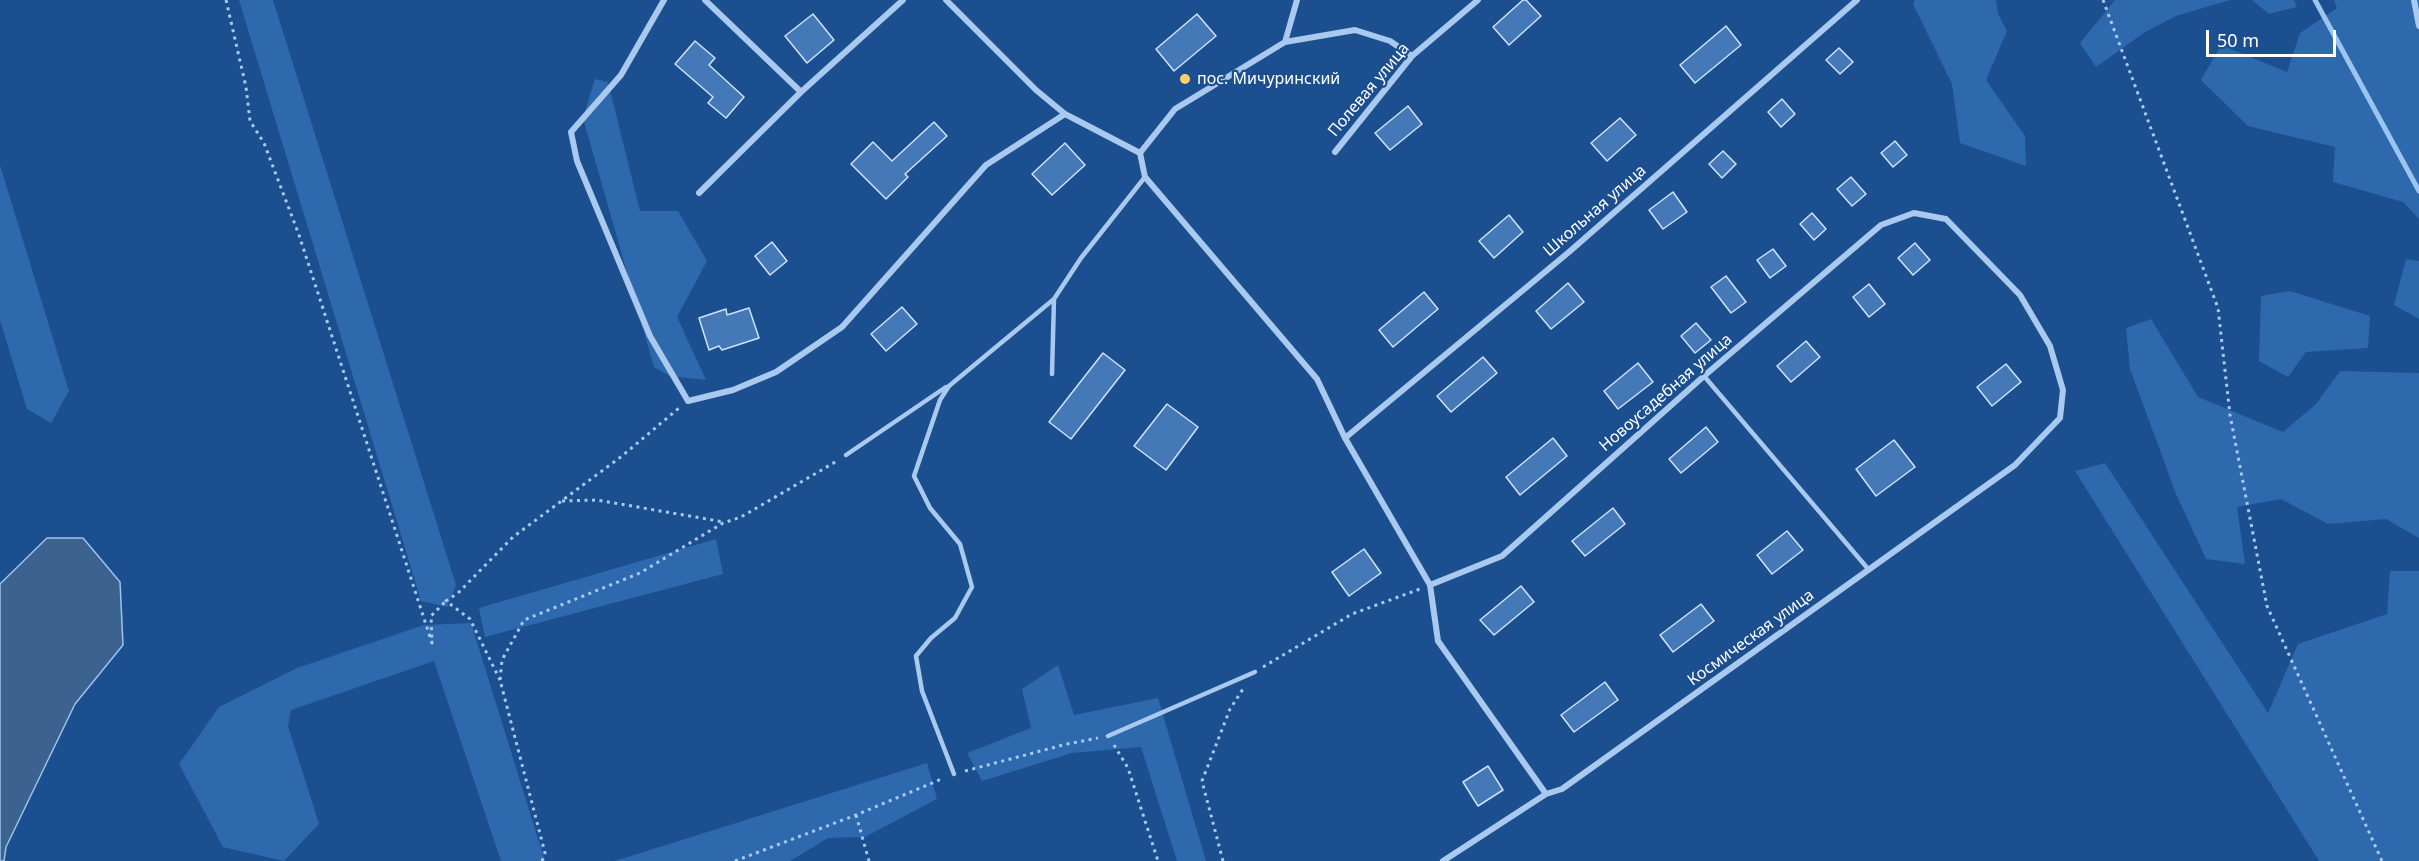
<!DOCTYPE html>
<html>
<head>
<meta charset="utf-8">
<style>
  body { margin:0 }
  #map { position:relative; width:2419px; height:861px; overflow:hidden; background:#1b4f8f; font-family:"Noto Sans",sans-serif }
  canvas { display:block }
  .scale { position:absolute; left:2206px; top:30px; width:130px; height:27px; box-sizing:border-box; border:3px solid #fff; border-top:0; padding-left:8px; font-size:18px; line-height:21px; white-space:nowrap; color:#fff; -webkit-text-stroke:4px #1b4f8f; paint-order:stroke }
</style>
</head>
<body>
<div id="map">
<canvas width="2419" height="861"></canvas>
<div class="scale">50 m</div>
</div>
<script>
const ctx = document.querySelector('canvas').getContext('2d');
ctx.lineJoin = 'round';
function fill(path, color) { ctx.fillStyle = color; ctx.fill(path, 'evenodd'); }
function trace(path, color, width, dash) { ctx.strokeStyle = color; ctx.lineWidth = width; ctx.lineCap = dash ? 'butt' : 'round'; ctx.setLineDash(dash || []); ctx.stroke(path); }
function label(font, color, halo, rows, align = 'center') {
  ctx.font = font + ' "Noto Sans",sans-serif'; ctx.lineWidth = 4.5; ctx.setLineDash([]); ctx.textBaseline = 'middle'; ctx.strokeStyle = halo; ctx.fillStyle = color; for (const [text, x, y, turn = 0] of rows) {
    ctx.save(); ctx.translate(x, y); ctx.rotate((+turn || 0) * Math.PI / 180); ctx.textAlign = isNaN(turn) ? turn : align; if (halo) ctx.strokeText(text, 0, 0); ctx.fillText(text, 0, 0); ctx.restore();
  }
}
fill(new Path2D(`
  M 239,0 L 273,0 L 456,585 L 447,607 L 421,601 Z
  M 1915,0 L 1996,0 L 1998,14 L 2007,31 L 1986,80 L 2025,136 L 2026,166 L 1960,143 L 1952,84 L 1913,4 Z
  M 2115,0 L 2230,0 L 2176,16 L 2145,32 L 2096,67 L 2080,43 Z
  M 2252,0 L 2294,0 L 2297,7 L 2269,14 Z
  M 2334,0 L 2419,0 L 2419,219 L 2403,202 L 2333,182 L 2335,147 L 2248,126 L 2201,80 L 2221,45 L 2287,72 L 2300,33 L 2337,8 Z
  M 595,79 L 608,82 L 640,211 L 678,211 L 707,261 L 677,317 L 706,380 L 670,376 L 654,367 L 583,118 Z
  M 0,165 L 69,391 L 51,423 L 27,409 L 0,320 Z
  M 2406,259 L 2419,261 L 2419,319 L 2394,305 Z
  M 2290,291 L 2370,316 L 2368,348 L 2306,352 L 2288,377 L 2259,361 L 2261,296 Z
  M 2151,319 L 2198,397 L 2283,432 L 2316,404 L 2340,371 L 2419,373 L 2419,538 L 2386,519 L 2328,524 L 2281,499 L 2237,507 L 2245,564 L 2206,559 L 2176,494 L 2130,369 L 2126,328 Z
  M 2105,463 L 2268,713 L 2298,644 L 2387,614 L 2390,571 L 2419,571 L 2419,861 L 2319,861 L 2075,471 Z
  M 716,539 L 723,574 L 485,637 L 479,608 Z
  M 471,623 L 545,861 L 501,861 L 434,661 L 291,710 L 288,726 L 319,824 L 284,861 L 223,847 L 179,764 L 219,707 L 297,668 L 424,625 Z
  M 1058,665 L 1074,715 L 1158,698 L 1206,861 L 1177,861 L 1141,747 L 1072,753 L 982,781 L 967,753 L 1031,728 L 1022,689 Z
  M 927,763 L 937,799 L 865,837 L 828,838 L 790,861 L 615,861 Z`), '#2e69ad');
const water = new Path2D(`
  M 47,538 L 83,538 L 120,582 L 123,645 L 75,704 L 6,847 L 4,861 L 0,861 L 0,584 Z`);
fill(water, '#3c6290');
trace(water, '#9cc4f0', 1.5);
trace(new Path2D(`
  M 2315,0 L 2419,191`), '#9cc4f0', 5);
const building = new Path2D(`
  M 1523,0 L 1526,0 L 1541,16 L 1509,45 L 1493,27 Z
  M 813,14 L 834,40 L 807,63 L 785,36 Z
  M 1197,14 L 1216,36 L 1174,71 L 1156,49 Z
  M 1726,26 L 1741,45 L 1695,83 L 1680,65 Z
  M 695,41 L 715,58 L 709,65 L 744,97 L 726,118 L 708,103 L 713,97 L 675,64 Z
  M 1839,48 L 1853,62 L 1840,74 L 1826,60 Z
  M 1782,99 L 1795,114 L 1781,127 L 1768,112 Z
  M 1408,106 L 1422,124 L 1390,150 L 1375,133 Z
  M 1620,118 L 1636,135 L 1607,161 L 1591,143 Z
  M 934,122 L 947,136 L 905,174 L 908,177 L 886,199 L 851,164 L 873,142 L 892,161 Z
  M 1895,141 L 1907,155 L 1893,167 L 1881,153 Z
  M 1065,143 L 1085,165 L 1052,195 L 1032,174 Z
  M 1723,151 L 1736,164 L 1722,178 L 1709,164 Z
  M 1851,177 L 1866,194 L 1852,206 L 1837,189 Z
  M 1673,192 L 1687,212 L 1663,229 L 1649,210 Z
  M 1812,213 L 1826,229 L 1814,240 L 1800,224 Z
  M 1509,215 L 1523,232 L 1494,258 L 1479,241 Z
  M 772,242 L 787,261 L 770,275 L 755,256 Z
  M 1915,243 L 1930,260 L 1913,275 L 1898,258 Z
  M 1773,249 L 1786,266 L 1770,278 L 1757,260 Z
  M 1726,276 L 1746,302 L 1731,313 L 1711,287 Z
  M 1568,283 L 1584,302 L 1551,329 L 1536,311 Z
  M 1869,284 L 1885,304 L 1869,317 L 1853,297 Z
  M 1424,292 L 1438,309 L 1393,347 L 1379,330 Z
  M 902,307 L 917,324 L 886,351 L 871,334 Z
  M 749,308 L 759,338 L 722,350 L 719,346 L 709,350 L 699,318 L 726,309 L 727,315 Z
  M 1696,323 L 1711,340 L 1695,353 L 1681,336 Z
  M 1806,341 L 1820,357 L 1791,382 L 1777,366 Z
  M 1103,353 L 1125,370 L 1071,439 L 1049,422 Z
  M 1483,357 L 1497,373 L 1451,412 L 1437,396 Z
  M 1638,363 L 1653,382 L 1618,409 L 1604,391 Z
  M 2006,364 L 2021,382 L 1992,406 L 1977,387 Z
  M 1167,404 L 1198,427 L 1166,470 L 1134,446 Z
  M 1706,427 L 1718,442 L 1681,473 L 1669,459 Z
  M 1553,438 L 1567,456 L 1520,495 L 1506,477 Z
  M 1894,440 L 1915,467 L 1876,496 L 1856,469 Z
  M 1613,508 L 1625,524 L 1585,556 L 1572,541 Z
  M 1787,531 L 1803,550 L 1772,574 L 1757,555 Z
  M 1364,549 L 1381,573 L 1349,596 L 1332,572 Z
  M 1521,586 L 1534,602 L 1494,635 L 1480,620 Z
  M 1701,604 L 1714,621 L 1673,652 L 1660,635 Z
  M 1605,682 L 1618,700 L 1574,732 L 1561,715 Z
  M 1488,766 L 1503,790 L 1478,806 L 1463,782 Z`);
fill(building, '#4478b7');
trace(building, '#cfe3fa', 1.5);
trace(new Path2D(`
  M 226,0 L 246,87 L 250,121 L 264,143 L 299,235 L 432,643 L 431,616 L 446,601
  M 2103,0 L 2218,308 L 2230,415 L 2267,606 L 2382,861
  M 562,501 L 597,500 L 724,522
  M 1263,667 L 1352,614 L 1420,589
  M 500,680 L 470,619 L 446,601 L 458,593 L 513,537 L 622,456 L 679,408
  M 1114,745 L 1128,768 L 1158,861
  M 965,771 L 1067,744 L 1098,738
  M 856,815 L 869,861
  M 542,861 L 545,853 L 500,680 L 502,660 L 524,620 L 640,573 L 723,523 L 741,517 L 837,461
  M 735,861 L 856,815 L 944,778
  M 1223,861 L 1202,781 L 1230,709 L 1243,689`), '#a9c9ee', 3, [3, 4.5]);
trace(new Path2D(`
  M 1052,374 L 1054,299 L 1081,258 L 1145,177
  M 1704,376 L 1869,570
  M 846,455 L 946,387
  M 1108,736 L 1255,672
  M 954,774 L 922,691 L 916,656 L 931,638 L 955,618 L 972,587 L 960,544 L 930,508 L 914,476 L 940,400 L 949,386 L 1054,299`), '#a9c9ee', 4.5);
trace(new Path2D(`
  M 664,0 L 621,75 L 571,132 L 577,161 L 650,336 L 688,401 L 733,390 L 776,372 L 842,327 L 986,165 L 1065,114
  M 705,0 L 801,92
  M 946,0 L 1036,90 L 1065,114 L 1140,153
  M 2414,0 L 2419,26
  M 1285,42 L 1297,0
  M 1335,152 L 1412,56 L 1478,0
  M 1140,153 L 1145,177 L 1317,379 L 1345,438 L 1430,585 L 1438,641 L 1546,794
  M 1140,153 L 1175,109 L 1285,42 L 1355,30 L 1390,41 L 1412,56
  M 699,193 L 801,92 L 903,0
  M 1345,438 L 1569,252 L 1857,0
  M 1430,585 L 1502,556 L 1704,376 L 1881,225 L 1914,213 L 1946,219 L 2020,295 L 2050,346 L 2063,390 L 2060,418 L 2015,465 L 1562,789 L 1546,794 L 1443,861`), '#a9c9ee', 6);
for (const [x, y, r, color] of [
  [1185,79,6,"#ffd166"]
]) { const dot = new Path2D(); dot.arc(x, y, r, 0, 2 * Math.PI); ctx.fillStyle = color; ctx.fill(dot); trace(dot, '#1b4f8f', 2); }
label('16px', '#fff', '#1b4f8f', [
  ["пос. Мичуринский",1197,79]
], 'left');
label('16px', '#fff', '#1b4f8f', [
  ["Полевая улица",1369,90,-50],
  ["Школьная улица",1595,211,-41],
  ["Новоусадебная улица",1666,393,-41],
  ["Космическая улица",1751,638,-36]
]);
</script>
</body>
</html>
